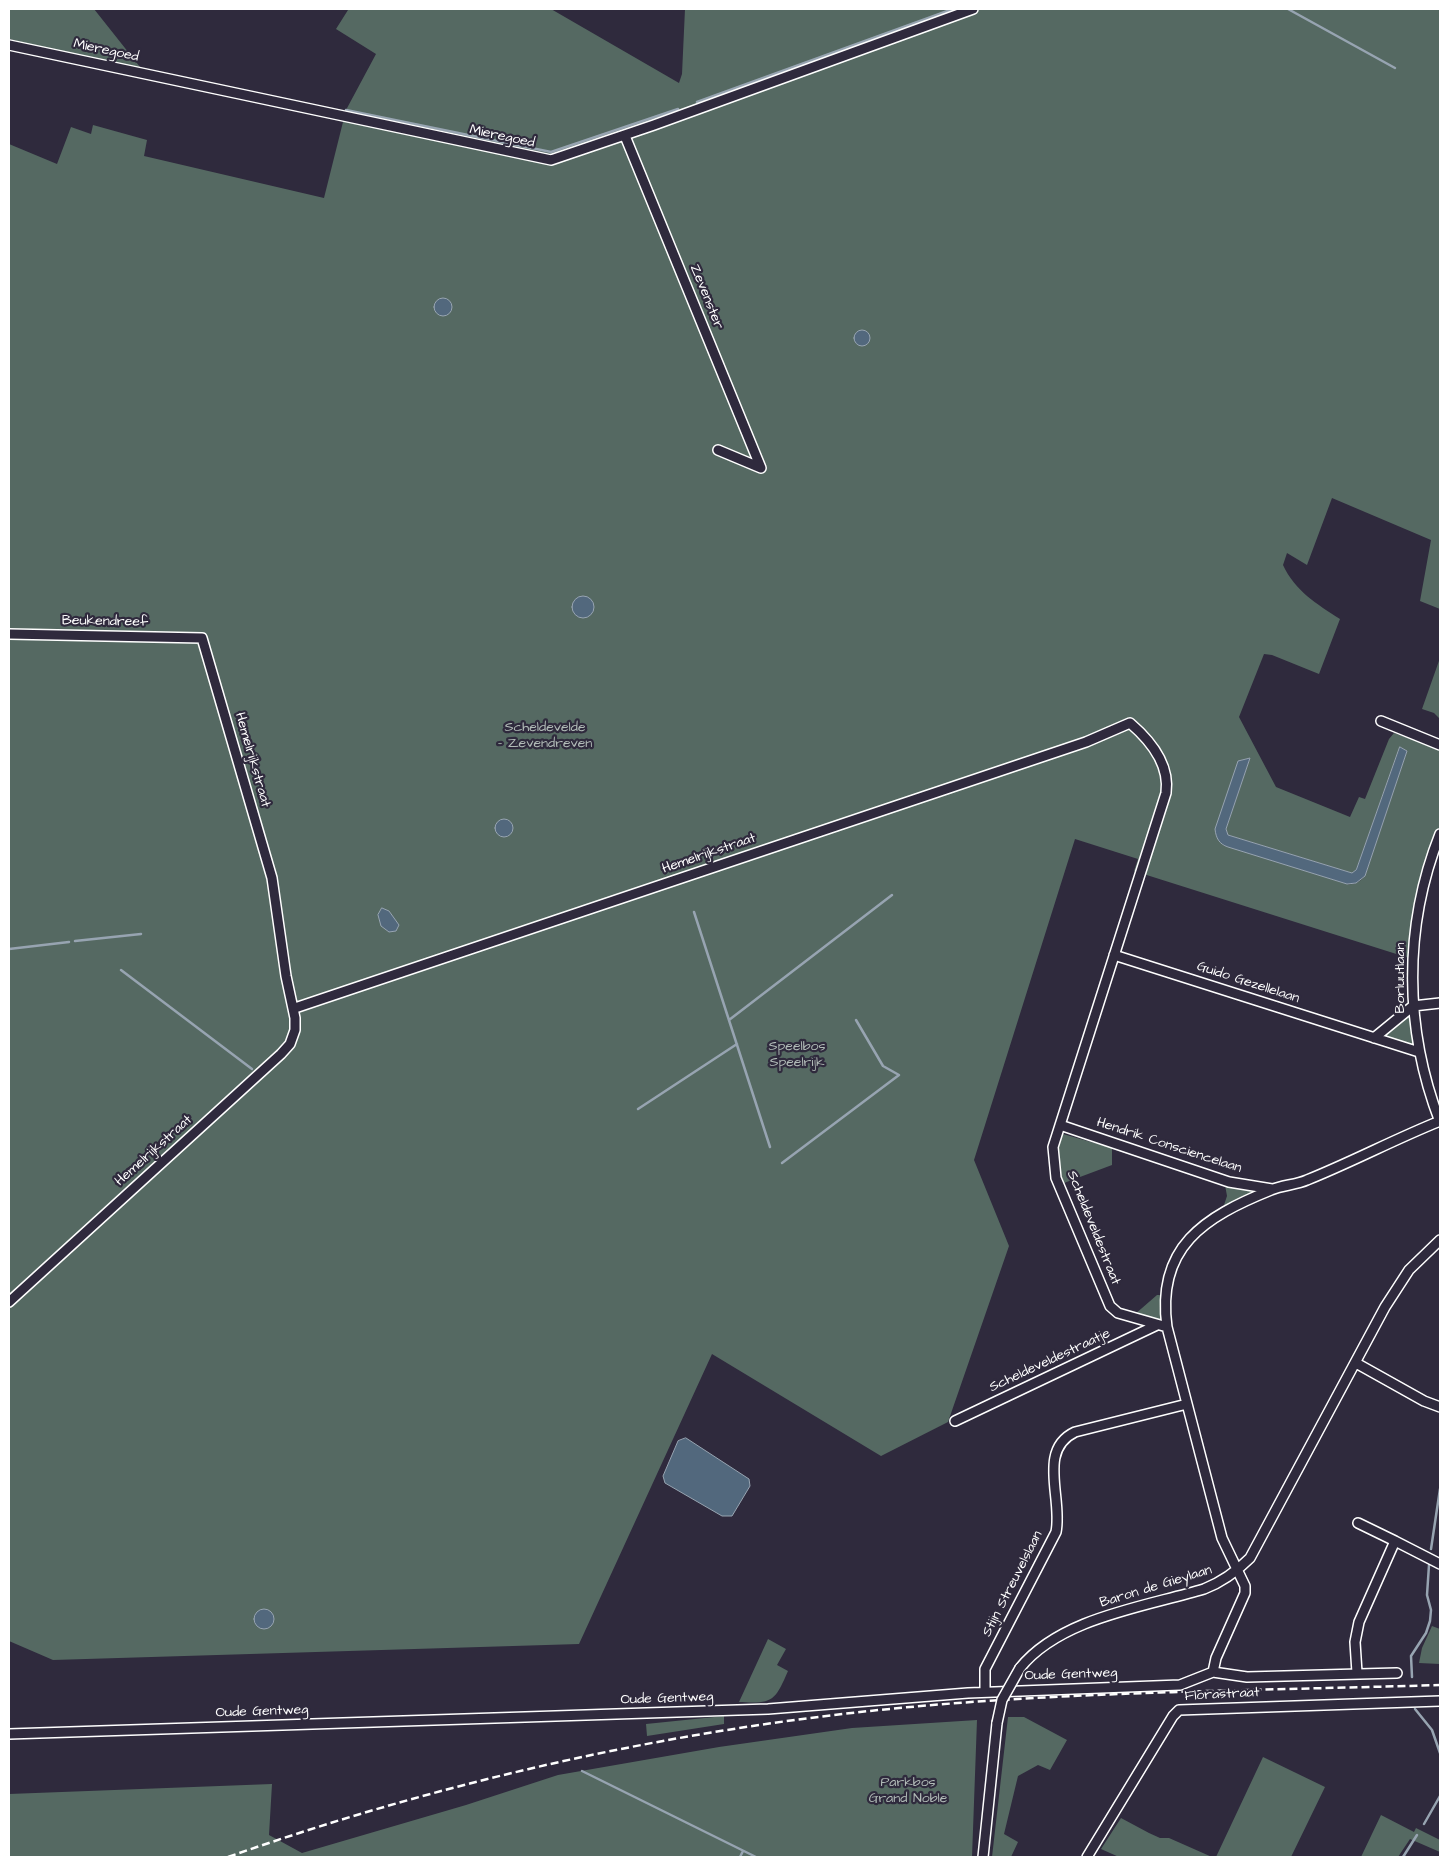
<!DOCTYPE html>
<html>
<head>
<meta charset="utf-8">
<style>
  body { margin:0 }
  #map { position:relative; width:1449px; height:1866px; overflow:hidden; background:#2f2a3d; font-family:"Architects Daughter",sans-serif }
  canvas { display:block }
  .frame { position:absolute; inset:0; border:10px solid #fff; pointer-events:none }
</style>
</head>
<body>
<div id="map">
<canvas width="1449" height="1866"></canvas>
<div class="frame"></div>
</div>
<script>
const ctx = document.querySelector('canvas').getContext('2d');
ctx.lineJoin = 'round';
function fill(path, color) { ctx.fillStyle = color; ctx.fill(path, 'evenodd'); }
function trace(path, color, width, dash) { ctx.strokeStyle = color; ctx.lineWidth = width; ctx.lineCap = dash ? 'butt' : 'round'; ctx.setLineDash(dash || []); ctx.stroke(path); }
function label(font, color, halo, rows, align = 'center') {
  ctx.font = font + ' "Architects Daughter",sans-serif'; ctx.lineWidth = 4.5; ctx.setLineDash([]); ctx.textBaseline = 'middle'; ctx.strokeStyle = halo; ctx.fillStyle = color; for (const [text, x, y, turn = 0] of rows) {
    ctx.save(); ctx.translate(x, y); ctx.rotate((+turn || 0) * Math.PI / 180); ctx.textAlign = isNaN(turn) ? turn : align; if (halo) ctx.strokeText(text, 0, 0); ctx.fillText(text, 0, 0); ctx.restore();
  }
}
fill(new Path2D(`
  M 9,9 L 94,9 L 144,72 L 9,39 Z
  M 346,9 L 551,9 L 679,83 L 682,74 L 685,9 L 1440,9 L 1440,609 L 1420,601 L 1431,540 L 1332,498 L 1307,565 L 1287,553 L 1283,565 C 1295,591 1317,604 1340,619 L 1319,674 L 1272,655 L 1264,654 L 1239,717 L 1276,787 L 1350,817 L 1359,797 L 1365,799 L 1389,739 L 1394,733 L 1440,749 L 1440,825 L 1422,875 L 1409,958 L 1134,871 L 1138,859 L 1075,839 L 974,1160 L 1009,1246 L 948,1422 L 881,1456 L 712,1354 L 579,1644 L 53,1660 L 9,1641 L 9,144 L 57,164 L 71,127 L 91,134 L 93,125 L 147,140 L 144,156 L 324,198 L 346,110 L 376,54 L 336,29 L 348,10 ZM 1400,747 L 1407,751 L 1365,876 C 1359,882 1355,885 1347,884 L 1223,845 L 1238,761 L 1250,758 L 1226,829 L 1228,835 L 1352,873 L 1356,870 Z
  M 1440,658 L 1440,719 L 1434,713 L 1422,709 Z
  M 1407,1016 L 1411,1017 L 1413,1045 L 1411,1046 L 1384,1038 L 1383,1033 Z
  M 1063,1134 L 1112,1148 L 1112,1165 L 1064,1183 C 1057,1166 1056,1150 1063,1134 Z
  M 1225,1185 L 1259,1191 L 1223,1208 L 1227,1196 Z
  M 1157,1295 L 1161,1295 L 1160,1319 L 1158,1321 L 1134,1315 Z
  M 1432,1626 L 1440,1629 L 1440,1664 L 1419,1663 L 1422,1648 Z
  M 768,1639 L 786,1649 L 777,1665 L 788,1671 C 775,1701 773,1704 739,1702 Z
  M 724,1716 L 724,1724 L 647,1736 L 646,1724 Z
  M 1008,1717 L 1024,1717 L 1067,1740 L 1050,1770 L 1038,1765 L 1018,1776 L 1004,1834 L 1018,1842 L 1011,1857 L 992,1857 Z
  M 977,1720 L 972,1857 L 9,1857 L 9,1794 L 272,1784 L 269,1835 L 302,1853 L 466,1805 L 558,1775 L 719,1747 L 852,1728 Z
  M 1263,1757 L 1325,1787 L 1291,1857 L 1216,1857 Z
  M 1381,1815 L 1414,1832 L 1416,1828 L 1440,1840 L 1440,1852 L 1410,1839 L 1398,1857 L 1361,1857 Z
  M 1121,1818 L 1149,1833 L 1160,1838 L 1169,1838 L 1212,1857 L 1119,1857 L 1101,1849 Z`), '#556962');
const water = new Path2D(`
  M434 307a9 9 0 1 1 18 0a9 9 0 1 1-18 0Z
  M854 338a8 8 0 1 1 16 0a8 8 0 1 1-16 0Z
  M572 607a11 11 0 1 1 22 0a11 11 0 1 1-22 0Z
  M 1400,747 L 1407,751 L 1365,876 L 1356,883 L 1347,884 L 1228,847 C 1219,844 1216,838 1215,829 L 1238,761 L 1250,758 L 1226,829 L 1228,835 L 1352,873 L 1356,870 Z
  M495 828a9 9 0 1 1 18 0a9 9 0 1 1-18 0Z
  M 382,908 L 389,911 L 399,925 L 396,931 L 389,932 L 381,926 L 378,915 Z
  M 686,1438 L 749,1479 L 750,1486 L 732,1516 L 722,1516 L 665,1483 L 663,1476 L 678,1441 Z
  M254 1619a10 10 0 1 1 20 0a10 10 0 1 1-20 0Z`);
fill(water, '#52687d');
trace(water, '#97a4b1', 1);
trace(new Path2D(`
  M 1288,9 L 1395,68
  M 697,102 L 953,9
  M 346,110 L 551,152 L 678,109
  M 694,912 L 770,1147
  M 75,941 L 141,934
  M 9,949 L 69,942
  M 121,970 L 252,1069
  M 729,1020 L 892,895
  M 638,1109 L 737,1044
  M 782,1163 L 899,1075 L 883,1066 L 856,1020
  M 1431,1549 L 1440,1489
  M 1412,1677 L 1411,1656 L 1426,1633 L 1430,1621 L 1431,1610 L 1427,1595 L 1429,1565
  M 1415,1709 L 1432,1730 L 1440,1753
  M 582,1771 L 756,1857
  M 1424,1824 L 1440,1796
  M 740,1857 L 743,1851
  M 1403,1857 L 1417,1835`), '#97a4b1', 2.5);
const street = new Path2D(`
  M 9,45 L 551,160 L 654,125 L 973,9
  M 625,136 L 761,468
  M 718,450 L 761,468
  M 9,634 L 202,638 L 272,878 L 286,976 L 295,1018 L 295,1030 L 290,1044 L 281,1054 L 9,1302
  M 1381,721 L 1440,745
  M 1440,834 C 1403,927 1404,1029 1440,1122
  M 1114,955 L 1419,1052
  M 295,1008 L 1086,742 L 1130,723 C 1151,741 1170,765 1166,793 L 1053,1147 L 1056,1178 L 1110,1306 L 1118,1313 L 1167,1327
  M 1374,1038 L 1413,1006 L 1440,1003
  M 1060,1125 L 1229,1182 L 1272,1189
  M 1356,1363 L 1424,1401 L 1440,1407
  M 955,1421 L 1157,1325
  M 1395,1541 L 1440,1564
  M 1020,1668 C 1060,1618 1144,1607 1204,1589 C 1222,1582 1236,1572 1250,1558 L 1385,1307 L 1409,1270 L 1440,1240
  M 1213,1672 L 1216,1658 L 1245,1593 L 1245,1586 L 1222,1538 L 1167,1327 C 1156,1247 1204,1217 1271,1190 C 1282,1185 1296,1185 1307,1180 C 1352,1162 1395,1139 1440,1121
  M 1357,1673 L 1355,1642 L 1359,1622 L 1395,1541 L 1358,1523
  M 985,1692 L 985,1669 L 1056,1532 C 1063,1499 1037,1450 1075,1432 L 1187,1404
  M 9,1734 L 768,1709 L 968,1693 L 1180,1685 L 1213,1672 L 1247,1677 L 1397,1673
  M 983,1857 L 997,1723
  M 1087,1857 L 1173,1716 L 1179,1710 L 1440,1701`);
trace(street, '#fff', 12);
trace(street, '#2f2a3d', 9);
trace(new Path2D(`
  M 228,1857 C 433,1785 643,1736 860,1712 C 1052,1691 1247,1691 1440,1685`), '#fff', 2.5, [8, 4]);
const streetBridge = new Path2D(`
  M 997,1723 L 1002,1700 L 1020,1668`);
trace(streetBridge, '#fff', 12, []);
trace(streetBridge, '#2f2a3d', 9);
label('14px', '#fff', '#2f2a3d', [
  ["Mieregoed",106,51,12],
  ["Mieregoed",502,137,12],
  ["Zevenster",706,297,68],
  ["Beukendreef",105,622,1],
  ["Hemelrijkstraat",252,760,74],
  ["Hemelrijkstraat",709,854,-19],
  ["Borluutlaan",1401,978,-90],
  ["Guido Gezellelaan",1248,983,18],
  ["Hendrik Consciencelaan",1169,1146,18],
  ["Hemelrijkstraat",154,1151,-42],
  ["Scheldeveldestraat",1093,1228,68],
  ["Scheldeveldestraatje",1050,1361,-25],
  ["Stijn Streuvelslaan",1013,1584,-63],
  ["Baron de Gieylaan",1156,1587,-17],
  ["Oude Gentweg",1071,1675,-2],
  ["Florastraat",1222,1695,-3],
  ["Oude Gentweg",667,1699,-2],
  ["Oude Gentweg",262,1712,-2]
]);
label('14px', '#b2bcb8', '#2f2a3d', [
  ["Scheldevelde",545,728],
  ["- Zevendreven",545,744],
  ["Speelbos",797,1047],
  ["Speelrijk",797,1063],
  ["Parkbos",908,1783],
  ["Grand Noble",908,1799]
]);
</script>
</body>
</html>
